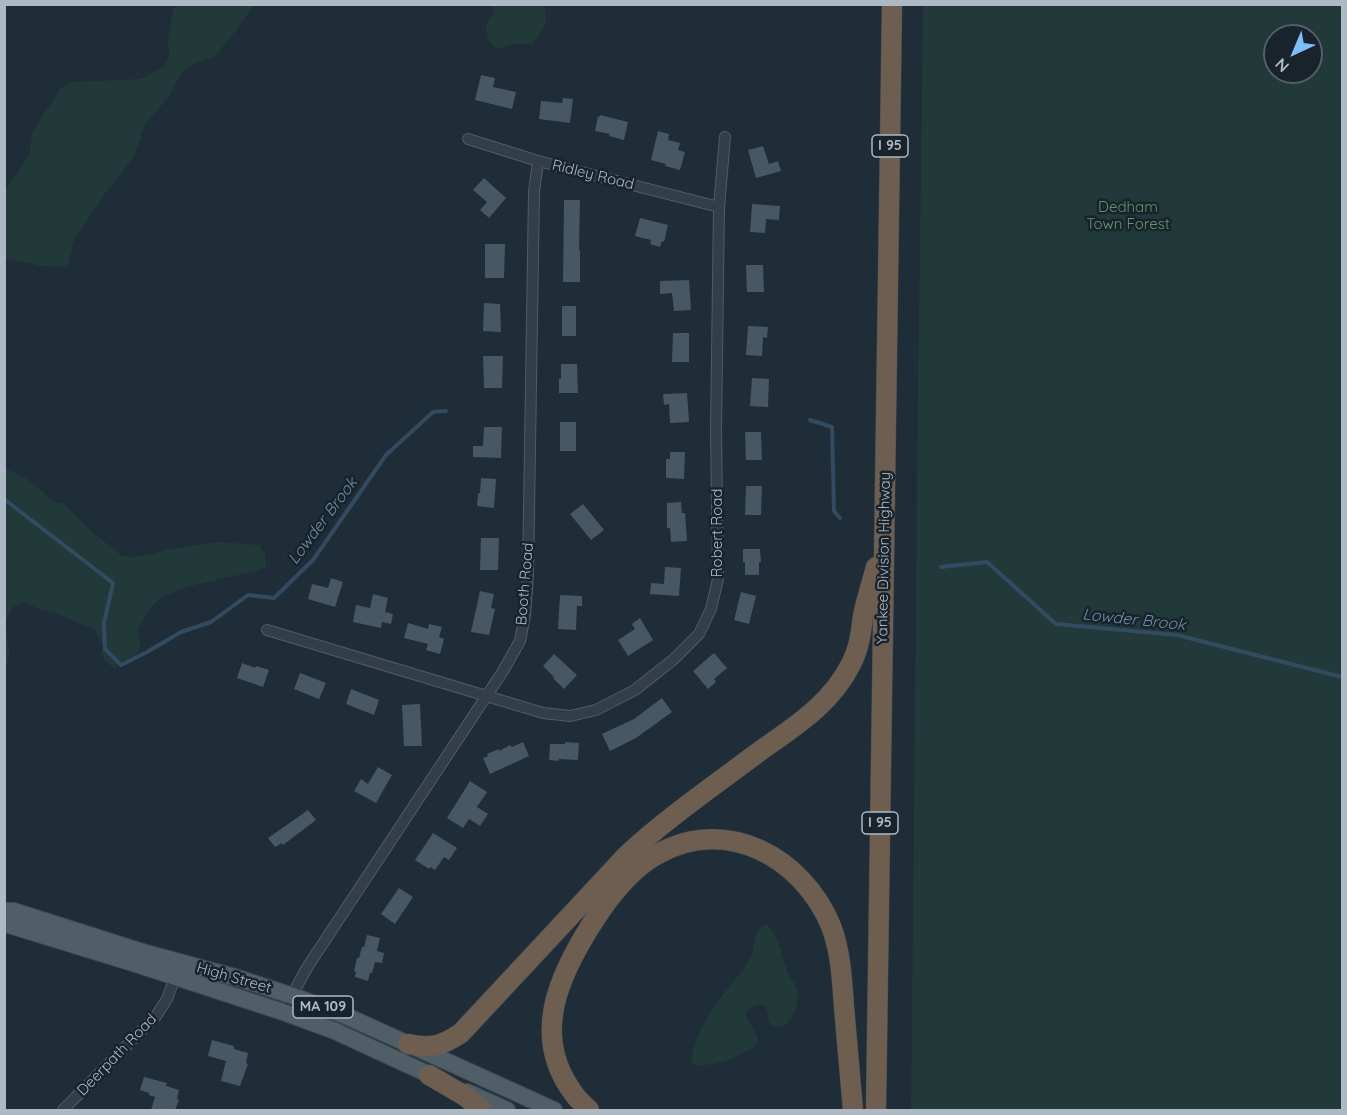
<!DOCTYPE html>
<html>
<head>
<meta charset="utf-8">
<style>
  body { margin:0 }
  #map { position:relative; width:1347px; height:1115px; overflow:hidden; background:#1f2d38; font-family:Quicksand,sans-serif }
  canvas { display:block }
  .frame { position:absolute; inset:0; border:6px solid #adb9c5; pointer-events:none }
  .north { position:absolute; left:1263px; top:24px; width:60px; height:60px; box-sizing:border-box; background:#18232c; border:2px solid #545f69; border-radius:50%; rotate:224deg; font-size:16px; font-weight:700; line-height:24px; text-align:center; color:#adb9c5 }
  .north::after { content:''; display:block; margin:auto; width:21px; height:27px; background:#7cbdfb; clip-path:polygon(50% 0,100% 100%,50% 72%,0 100%) }
</style>
</head>
<body>
<div id="map">
<canvas width="1347" height="1115"></canvas>
<div class="frame"></div>
<div class="north">N</div>
</div>
<script>
const ctx = document.querySelector('canvas').getContext('2d');
ctx.lineJoin = 'round';
function fill(path, color) { ctx.fillStyle = color; ctx.fill(path, 'evenodd'); }
function trace(path, color, width, dash) { ctx.strokeStyle = color; ctx.lineWidth = width; ctx.lineCap = dash ? 'butt' : 'round'; ctx.setLineDash(dash || []); ctx.stroke(path); }
function label(font, color, halo, rows, align = 'center') {
  ctx.font = font + ' Quicksand,sans-serif'; ctx.lineWidth = 5; ctx.setLineDash([]); ctx.textBaseline = 'middle'; ctx.strokeStyle = halo; ctx.fillStyle = color; for (const [text, x, y, turn = 0] of rows) {
    ctx.save(); ctx.translate(x, y); ctx.rotate((+turn || 0) * Math.PI / 180); ctx.textAlign = isNaN(turn) ? turn : align; if (halo) ctx.strokeText(text, 0, 0); ctx.fillText(text, 0, 0); ctx.restore();
  }
}
fill(new Path2D(`
  M 177,5 L 254,5 L 234,33 L 214,57 L 197,63 L 182,72 L 168,98 L 145,124 L 134,157 L 104,195 L 75,238 L 67,267 L 41,266 L 5,258 L 5,189 L 20,169 L 30,151 L 32,132 L 62,87 L 70,82 L 140,79 L 165,66 L 169,55 L 168,40 L 173,9 Z
  M 492,5 L 545,5 L 546,21 L 539,36 L 532,44 L 511,44 L 499,49 L 490,44 C 485,28 483,25 495,12 Z
  M 923,5 L 1342,5 L 1342,1110 L 911,1110 L 918,392 ZM 1275,36 L 1311,36 L 1311,72 L 1275,72 Z
  M 4,468 L 26,478 L 55,502 L 63,503 L 96,535 L 121,555 L 133,557 L 153,554 L 169,549 L 219,542 L 259,545 L 265,554 L 266,567 C 235,579 190,581 162,598 C 150,605 143,619 137,632 L 141,646 L 134,659 L 114,668 L 106,662 L 101,655 L 103,645 L 95,630 L 61,615 L 38,609 L 24,602 L 13,606 C 11,611 6,618 6,624 C 5,640 15,653 5,667 Z
  M 766,924 C 779,934 781,953 786,967 C 786,968 789,976 789,976 C 793,982 797,985 798,993 C 798,1008 790,1036 770,1024 L 766,1009 L 764,1005 C 756,1005 749,1007 745,1014 L 757,1036 L 758,1043 C 739,1058 721,1064 697,1066 L 691,1062 C 696,1029 712,1009 732,983 C 739,975 747,966 751,956 C 756,944 753,929 766,924 Z`), '#213938');
trace(new Path2D(`
  M 810,420 L 832,427 L 834,511 L 840,518
  M 4,499 L 113,583 L 104,623 L 105,649 L 121,665 L 147,652 L 181,632 L 211,622 L 248,595 L 274,598 L 313,560 L 386,455 L 433,412 L 446,411
  M 941,567 L 987,562 L 1056,624 L 1177,635 L 1342,677`), '#324b60', 4);
fill(new Path2D(`
  M 481,75 L 495,78 L 493,87 L 516,92 L 512,109 L 475,100 Z
  M 563,98 L 573,99 L 570,123 L 539,119 L 541,101 L 562,103 Z
  M 600,115 L 628,122 L 624,140 L 609,136 L 610,134 L 595,131 L 598,116 L 600,117 Z
  M 658,131 L 669,134 L 668,140 L 680,143 L 678,150 L 685,152 L 680,170 L 665,166 L 666,164 L 651,160 Z
  M 763,146 L 769,164 L 778,161 L 781,171 L 756,178 L 748,150 Z
  M 484,178 L 506,198 L 489,218 L 480,210 L 487,202 L 473,190 Z
  M 564,200 L 580,200 L 579,250 L 580,250 L 580,282 L 563,282 Z
  M 752,204 L 780,206 L 779,220 L 766,219 L 765,233 L 750,232 Z
  M 640,218 L 668,225 L 664,242 L 662,241 L 660,247 L 650,244 L 651,240 L 635,236 Z
  M 485,244 L 505,244 L 504,278 L 485,278 Z
  M 746,265 L 763,265 L 764,292 L 747,292 Z
  M 689,280 L 691,310 L 674,311 L 672,293 L 660,294 L 660,281 Z
  M 484,303 L 500,304 L 501,332 L 483,331 Z
  M 562,306 L 576,306 L 576,336 L 562,336 Z
  M 748,326 L 768,327 L 767,338 L 763,337 L 762,356 L 746,355 Z
  M 673,333 L 689,333 L 689,362 L 672,362 Z
  M 483,356 L 503,356 L 502,388 L 484,388 Z
  M 561,364 L 577,364 L 578,393 L 559,393 L 559,379 L 561,379 Z
  M 752,378 L 769,379 L 768,407 L 750,406 Z
  M 687,393 L 689,422 L 670,423 L 669,404 L 664,405 L 663,394 Z
  M 560,422 L 576,422 L 576,451 L 560,451 Z
  M 484,427 L 502,427 L 501,458 L 473,457 L 473,446 L 483,446 Z
  M 745,432 L 761,432 L 762,460 L 746,460 Z
  M 670,452 L 685,452 L 684,479 L 666,478 L 666,459 L 670,459 Z
  M 481,478 L 496,479 L 494,508 L 477,506 L 478,493 L 480,493 Z
  M 746,486 L 762,486 L 761,515 L 745,515 Z
  M 681,502 L 682,513 L 685,513 L 687,541 L 671,542 L 670,528 L 667,528 L 667,503 Z
  M 583,504 L 604,530 L 591,540 L 570,514 Z
  M 481,538 L 499,538 L 498,570 L 480,570 Z
  M 743,549 L 760,549 L 761,562 L 759,562 L 759,575 L 745,575 L 745,562 L 743,562 Z
  M 665,567 L 681,568 L 679,596 L 650,594 L 651,583 L 664,584 Z
  M 331,578 L 343,582 L 335,607 L 308,599 L 312,584 L 328,588 Z
  M 480,591 L 494,594 L 491,608 L 495,609 L 489,635 L 471,632 Z
  M 741,592 L 756,596 L 749,624 L 734,620 Z
  M 373,594 L 388,598 L 385,612 L 393,614 L 391,624 L 382,622 L 381,628 L 353,622 L 356,605 L 370,608 Z
  M 560,595 L 582,596 L 582,606 L 577,606 L 576,630 L 558,629 Z
  M 640,618 L 653,640 L 628,656 L 618,640 L 635,629 L 632,624 Z
  M 408,623 L 428,629 L 429,624 L 442,627 L 439,637 L 444,639 L 440,654 L 426,650 L 428,644 L 404,638 Z
  M 714,653 L 727,668 L 714,679 L 716,682 L 708,689 L 693,671 Z
  M 554,654 L 577,675 L 564,689 L 553,678 L 554,677 L 543,666 Z
  M 242,663 L 255,668 L 256,666 L 269,670 L 263,687 L 237,678 Z
  M 300,673 L 326,683 L 319,699 L 294,689 Z
  M 351,689 L 379,700 L 374,715 L 346,704 Z
  M 662,698 L 672,712 L 636,738 L 610,751 L 602,734 L 634,719 Z
  M 420,704 L 422,746 L 404,746 L 402,705 Z
  M 523,742 L 529,756 L 490,774 L 483,758 L 488,756 L 487,754 L 499,749 L 499,751 L 510,745 L 512,747 Z
  M 565,742 L 579,743 L 578,760 L 559,759 L 559,761 L 549,760 L 550,744 L 565,744 Z
  M 378,767 L 392,775 L 376,803 L 354,791 L 361,779 L 368,784 Z
  M 470,781 L 487,792 L 477,807 L 488,814 L 480,826 L 469,819 L 463,828 L 447,818 Z
  M 308,810 L 316,820 L 283,845 L 282,843 L 275,847 L 268,838 Z
  M 433,833 L 457,848 L 449,860 L 444,857 L 435,870 L 430,867 L 429,869 L 415,860 Z
  M 399,888 L 413,897 L 395,924 L 381,914 Z
  M 367,935 L 380,938 L 377,951 L 384,953 L 382,963 L 375,962 L 372,973 L 370,973 L 368,981 L 355,977 L 356,972 L 354,971 L 357,958 L 359,958 L 362,947 L 364,947 Z
  M 212,1040 L 234,1046 L 234,1049 L 248,1053 L 246,1063 L 248,1064 L 240,1086 L 221,1081 L 226,1061 L 208,1056 Z
  M 144,1077 L 167,1083 L 166,1086 L 179,1090 L 177,1099 L 179,1100 L 175,1110 L 151,1110 L 155,1097 L 149,1095 L 149,1093 L 140,1090 Z`), '#475764');
const minor = new Path2D(`
  M 468,139 L 538,161 L 719,207
  M 267,630 L 543,713 L 570,716 L 596,710 L 635,690 L 674,659 L 699,634 L 711,609 L 718,579 L 716,430 L 719,207 L 725,137
  M 286,1013 L 297,986 L 308,966 L 503,671 L 520,641 L 525,615 L 528,575 L 534,192 L 538,161
  M 63,1110 L 156,1016 L 167,999 L 177,972`);
const primary = new Path2D(`
  M 4,911 L 14,911 L 146,953 L 238,978 L 293,996 L 344,1015 L 554,1110
  M 4,921 L 9,925 L 136,964 L 286,1013 L 335,1031 L 441,1080
  M 467,1092 L 507,1110`);
const motorway = new Path2D(`
  M 408,1044 C 431,1049 442,1046 461,1033 L 627,855 C 667,818 712,787 756,754 C 792,728 831,705 851,664 C 859,649 861,633 863,616 C 866,600 872,583 876,567
  M 429,1075 L 465,1096 L 482,1110
  M 589,1110 C 584,1105 578,1100 574,1094 C 530,1036 559,975 593,922 C 609,897 630,869 658,854 C 727,815 803,858 831,926 C 841,952 842,980 844,1007 C 847,1041 850,1076 853,1110
  M 876,1110 L 892,4`);
trace(minor, '#505c66', 12);
trace(primary, '#3f4a55', 18);
trace(motorway, '#3d4952', 21);
trace(minor, '#333e48', 10);
trace(primary, '#505e68', 16);
trace(motorway, '#6e5e4f', 20);
for (const [x, y, w] of [
  [890,146,36],
  [880,823,36],
  [323,1007,60]
]) { const box = new Path2D(); box.roundRect(x - w / 2, y - 11, w, 22, 4.5); ctx.fillStyle = '#18232c'; ctx.fill(box); trace(box, '#adb9c5', 1.5); }
label('bold 14px', '#adb9c5', null, [
  ["I 95",890,146],
  ["I 95",880,823],
  ["MA 109",323,1007]
]);
label('15px', '#adb9c5', '#18232c', [
  ["Ridley Road",593,175,14],
  ["Robert Road",717,533,-90],
  ["Yankee Division Highway",884,558,-89],
  ["Booth Road",525,584,-85],
  ["High Street",234,978,16],
  ["Deerpath Road",117,1055,-46]
]);
label('15px', '#649669', '#18232c', [
  ["Dedham",1128,207],
  ["Town Forest",1128,224]
]);
label('italic 16px', '#6c8faa', '#18232c', [
  ["Lowder Brook",323,521,-53],
  ["Lowder Brook",1134,620,6]
]);
</script>
</body>
</html>
